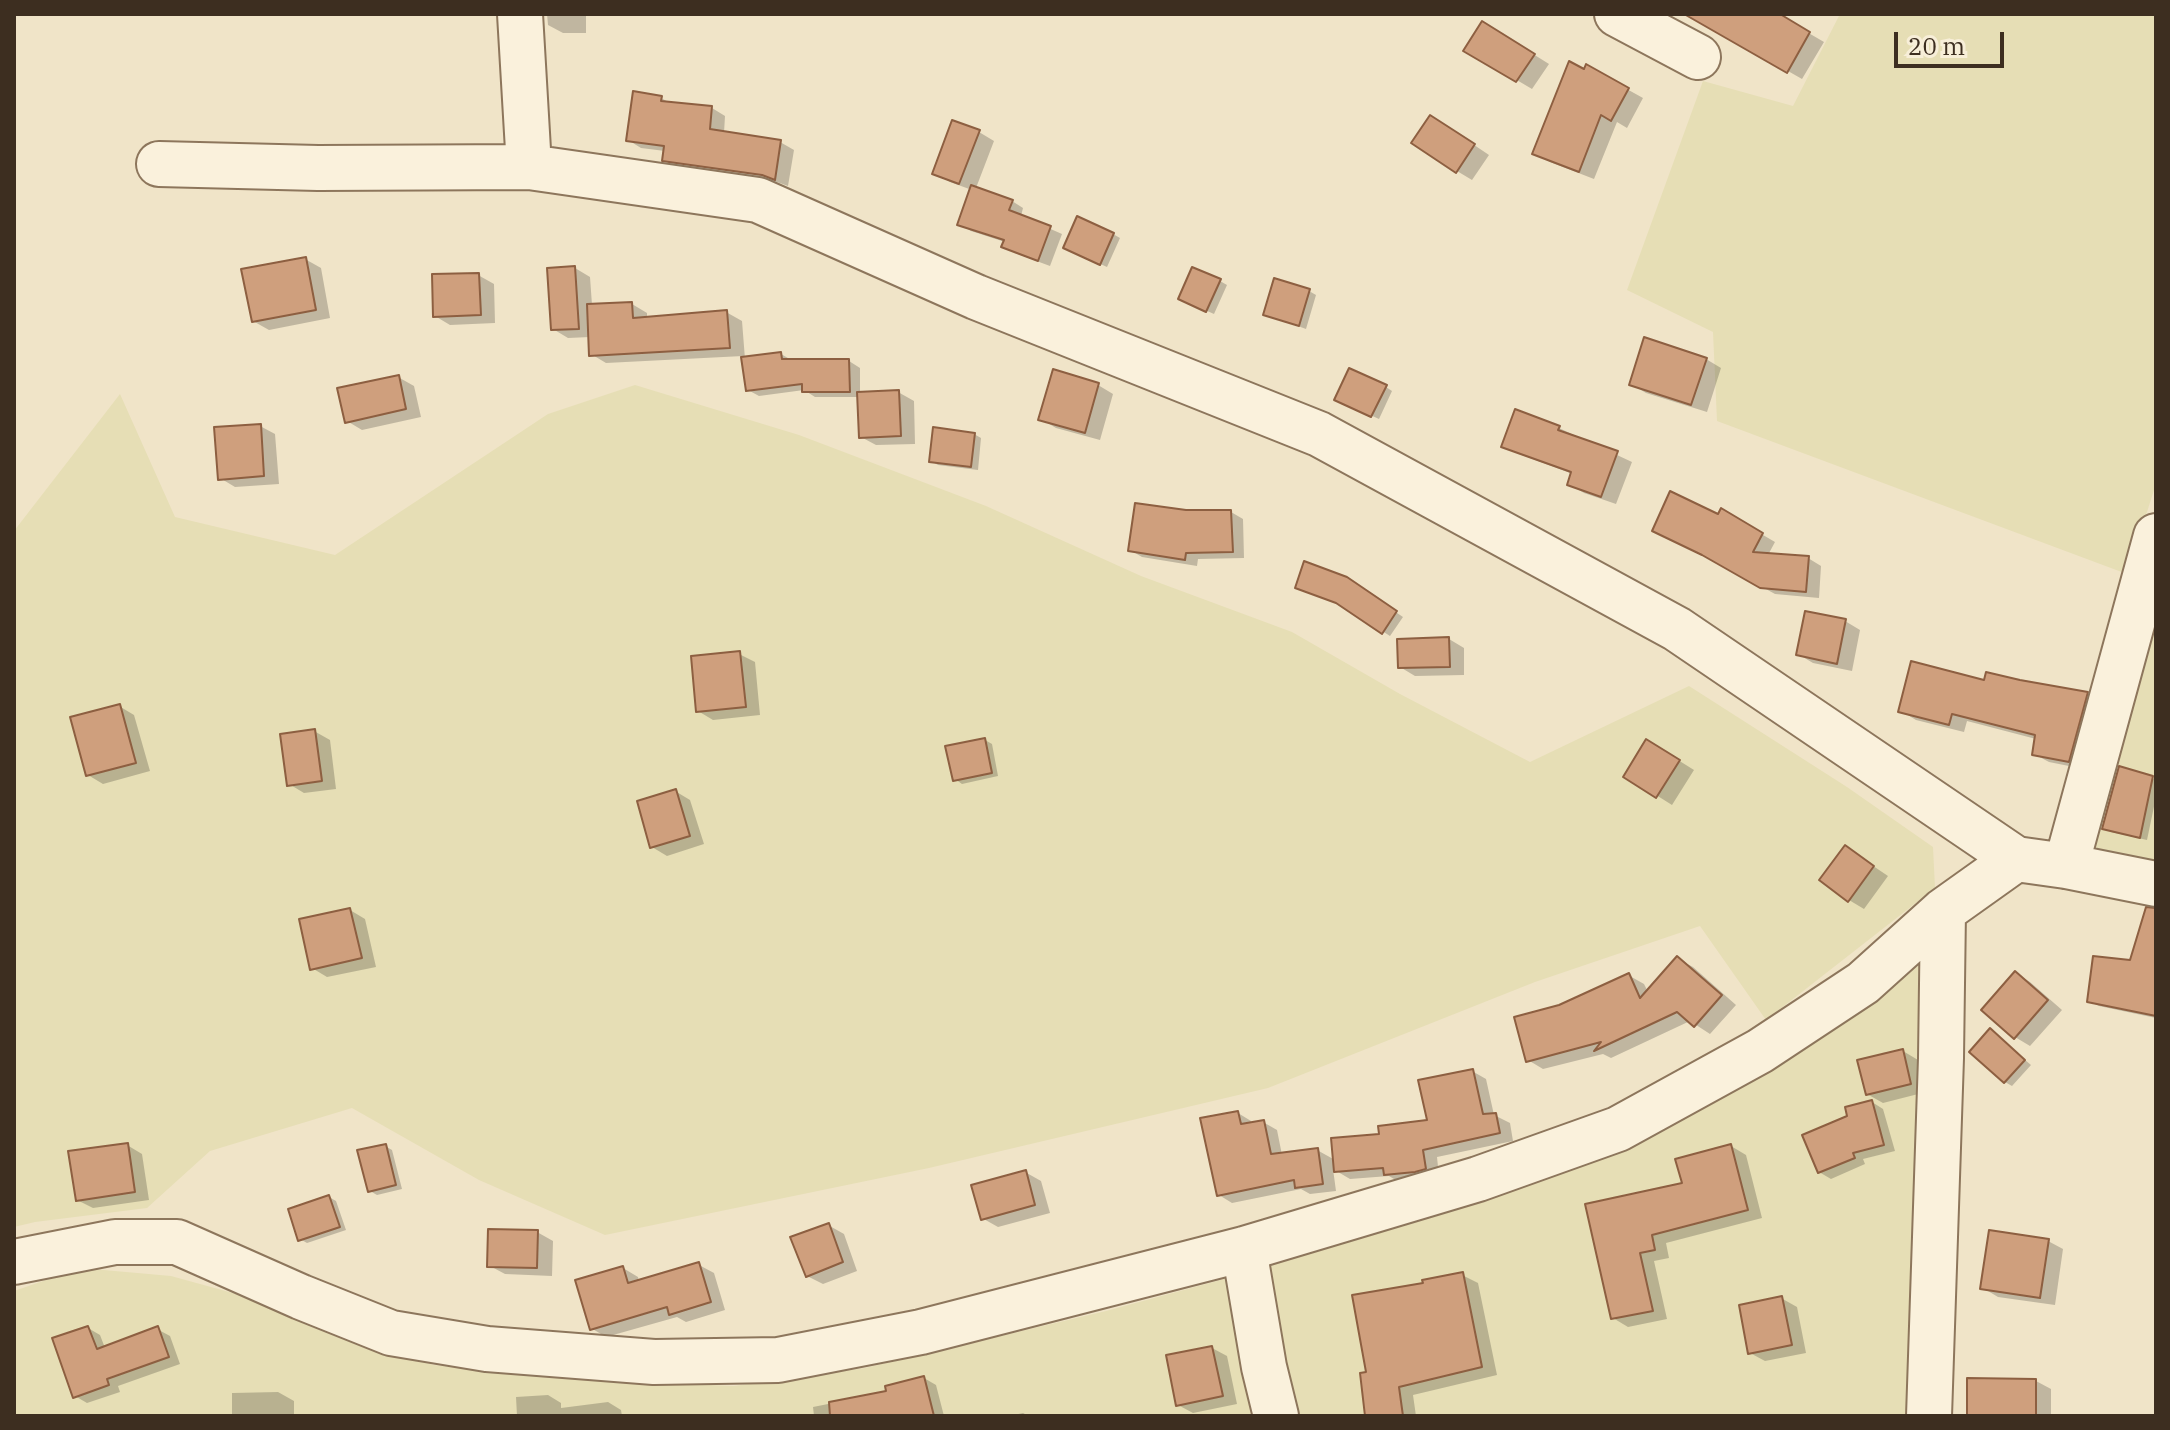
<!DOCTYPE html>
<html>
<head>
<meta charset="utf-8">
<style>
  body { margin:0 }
  #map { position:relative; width:2170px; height:1430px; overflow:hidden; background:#f0e4c8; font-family:"IBM Plex Serif",serif }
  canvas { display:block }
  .frame { position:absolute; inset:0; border:16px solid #3d2e20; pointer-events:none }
  .scale { position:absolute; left:1894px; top:32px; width:110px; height:36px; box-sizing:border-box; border:4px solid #3d2e20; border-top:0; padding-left:10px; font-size:24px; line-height:28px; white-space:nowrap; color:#3d2e20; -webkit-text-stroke:6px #f7eed8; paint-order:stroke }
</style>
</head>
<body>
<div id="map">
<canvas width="2170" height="1430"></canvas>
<div class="frame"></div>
<div class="scale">20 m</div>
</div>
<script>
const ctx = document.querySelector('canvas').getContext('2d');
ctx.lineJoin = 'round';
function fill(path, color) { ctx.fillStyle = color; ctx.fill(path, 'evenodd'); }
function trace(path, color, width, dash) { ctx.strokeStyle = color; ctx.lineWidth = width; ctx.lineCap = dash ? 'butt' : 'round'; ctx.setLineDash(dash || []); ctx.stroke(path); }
fill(new Path2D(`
  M 1840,14 L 2156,14 L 2156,484 L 2127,574 L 1717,421 L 1713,332 L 1627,290 L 1703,81 L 1793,106 Z
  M 635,385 L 799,435 L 986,506 L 1141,576 L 1292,632 L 1400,694 L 1530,762 L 1689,686 L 1847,787 L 1933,847 L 1935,888 L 1766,1020 L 1700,926 L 1535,982 L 1268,1088 L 929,1168 L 605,1235 L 479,1180 L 352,1108 L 210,1151 L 147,1208 L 35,1222 L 14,1227 L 14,531 L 120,394 L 175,517 L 335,555 L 548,414 Z
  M 2156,591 L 2156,866 L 2078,850 Z
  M 1928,959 L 1913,1416 L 1290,1416 L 1263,1267 L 1273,1258 L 1544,1180 L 1726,1095 Z
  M 81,1268 L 171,1276 L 269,1303 L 433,1365 L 591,1380 L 734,1386 L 865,1368 L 1106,1311 L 1228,1278 L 1254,1416 L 14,1416 L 14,1291 Z`), '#e6deb5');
fill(new Path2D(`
  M 547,14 L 586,14 L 586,33 L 563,33 L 548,25 Z
  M 1725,14 L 1776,14 L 1824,42 L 1802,79 L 1716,30 Z
  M 1498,32 L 1549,64 L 1532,89 L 1466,50 Z
  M 1587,67 L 1643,98 L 1627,128 L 1617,122 L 1594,179 L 1550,162 L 1535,153 Z
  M 661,98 L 672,104 L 712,108 L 725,116 L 724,133 L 780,142 L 794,150 L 788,186 L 777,182 L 678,168 L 664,160 L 665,151 L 641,148 L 628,140 Z
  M 1446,126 L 1489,155 L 1472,180 L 1457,171 Z
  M 979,132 L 994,141 L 976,188 L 1012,201 L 1023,208 L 1021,216 L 1062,234 L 1050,266 L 1015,253 L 1004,246 L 1005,242 L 971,231 L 960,224 L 972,190 L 950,182 L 935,173 Z
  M 1113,234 L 1120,238 L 1107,267 L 1072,251 Z
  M 305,259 L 321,268 L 330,318 L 269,330 L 253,321 Z
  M 575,268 L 590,277 L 592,305 L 632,304 L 647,313 L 647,319 L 726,312 L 742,321 L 745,359 L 781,354 L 793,361 L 849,361 L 860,368 L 860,394 L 898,392 L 914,401 L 915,444 L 876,445 L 861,437 L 859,397 L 815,397 L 804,390 L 759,396 L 748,390 L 743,356 L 606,363 L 591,354 L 590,337 L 568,338 L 553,329 Z
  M 478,275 L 494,284 L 495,323 L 450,325 L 435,316 Z
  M 1220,281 L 1227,285 L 1214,314 L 1187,302 Z
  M 1309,291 L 1316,295 L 1306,329 L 1265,314 Z
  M 1706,359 L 1721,368 L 1707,412 L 1646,393 L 1631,384 Z
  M 398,377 L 414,386 L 421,417 L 362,430 L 347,421 Z
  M 1098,385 L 1113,394 L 1100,440 L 1056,428 L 1041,419 Z
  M 1386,387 L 1392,391 L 1379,419 L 1344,403 Z
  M 260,426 L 275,434 L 279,484 L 235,487 L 220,478 Z
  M 1559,428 L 1632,462 L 1616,504 L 1584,493 L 1569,484 L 1573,474 L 1519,454 L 1504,446 Z
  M 974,434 L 981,438 L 978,470 L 938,465 L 931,461 Z
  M 1722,511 L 1775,542 L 1768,555 L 1808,558 L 1821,566 L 1819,598 L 1775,594 L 1717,562 L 1719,516 Z
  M 1186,512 L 1231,512 L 1243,519 L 1244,558 L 1198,559 L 1197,566 L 1142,557 L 1130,550 Z
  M 1354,584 L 1403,617 L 1390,636 L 1343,606 L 1304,591 Z
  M 1845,621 L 1860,630 L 1852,671 L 1813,663 L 1798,654 Z
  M 1449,639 L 1464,648 L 1464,675 L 1415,676 L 1400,667 Z
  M 739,654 L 755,662 L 760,715 L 713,720 L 698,711 Z
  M 1986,682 L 2087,693 L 2102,702 L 2084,769 L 2049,762 L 2034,754 L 2036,739 L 1967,721 L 1964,732 L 1916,720 L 1901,711 Z
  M 119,706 L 134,715 L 150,771 L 103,784 L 88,775 Z
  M 314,731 L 330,740 L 336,789 L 304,793 L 289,784 Z
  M 985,740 L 992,744 L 998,776 L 962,784 L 955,779 Z
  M 1662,750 L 1694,770 L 1672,805 L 1626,776 Z
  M 2152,778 L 2156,780 L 2156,797 L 2147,840 L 2111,832 L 2104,828 Z
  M 675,791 L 690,800 L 704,844 L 667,856 L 652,847 Z
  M 1845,847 L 1888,876 L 1864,909 L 1849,900 Z
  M 350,910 L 365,919 L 376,967 L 327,977 L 312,968 Z
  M 2156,924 L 2156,1018 L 2099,1006 L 2089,1001 L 2132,963 Z
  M 1678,959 L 1693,967 L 1736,1005 L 1710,1034 L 1690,1021 L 1611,1058 L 1603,1054 L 1543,1069 L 1528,1060 L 1560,1007 L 1628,975 L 1644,984 L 1648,992 Z
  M 2015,973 L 2030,982 L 2062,1010 L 2030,1046 L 2015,1037 Z
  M 1991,1031 L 2031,1065 L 2012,1086 L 2005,1082 Z
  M 1903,1051 L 1918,1060 L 1926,1092 L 1883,1103 L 1867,1094 Z
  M 1472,1071 L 1486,1079 L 1494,1115 L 1510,1123 L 1513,1141 L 1437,1157 L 1439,1176 L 1399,1182 L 1389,1176 L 1350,1179 L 1333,1169 L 1336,1191 L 1310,1194 L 1301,1189 L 1232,1203 L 1219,1195 L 1238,1113 L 1251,1121 L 1252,1124 L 1263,1122 L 1277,1130 L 1282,1155 L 1317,1150 L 1335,1160 L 1381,1135 L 1430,1122 Z
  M 1872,1102 L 1883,1109 L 1895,1151 L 1863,1159 L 1865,1164 L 1831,1179 L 1819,1172 L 1850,1117 Z
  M 127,1145 L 142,1154 L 149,1200 L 93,1208 L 77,1200 Z
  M 385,1146 L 392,1150 L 402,1189 L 377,1195 L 370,1191 Z
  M 1731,1146 L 1746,1155 L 1762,1218 L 1666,1243 L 1669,1258 L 1654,1261 L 1667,1319 L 1628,1327 L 1613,1318 L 1588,1206 L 1684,1185 Z
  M 1025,1172 L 1041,1181 L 1050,1213 L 998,1227 L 982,1218 Z
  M 329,1197 L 336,1201 L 346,1230 L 307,1243 L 300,1239 Z
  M 828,1225 L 844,1234 L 857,1271 L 823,1284 L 807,1276 Z
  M 537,1232 L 553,1241 L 552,1276 L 505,1274 L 490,1266 Z
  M 2048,1241 L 2063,1249 L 2055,1305 L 1998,1297 L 1983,1288 Z
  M 699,1265 L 714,1273 L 725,1310 L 686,1322 L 677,1317 L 606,1337 L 591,1328 L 623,1268 L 638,1277 L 639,1282 Z
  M 1462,1275 L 1478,1283 L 1497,1375 L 1413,1395 L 1416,1416 L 1367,1416 L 1368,1374 L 1425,1284 Z
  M 1781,1298 L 1797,1307 L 1806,1353 L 1765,1361 L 1750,1353 Z
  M 88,1328 L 100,1335 L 105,1348 L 157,1329 L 170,1336 L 180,1364 L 118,1386 L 120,1392 L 87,1403 L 75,1396 Z
  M 1212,1348 L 1227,1356 L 1237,1404 L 1193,1413 L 1178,1405 Z
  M 924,1378 L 936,1385 L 944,1416 L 814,1416 L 813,1407 L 888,1392 Z
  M 2036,1381 L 2051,1389 L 2051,1416 L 1969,1416 Z
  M 278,1392 L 294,1401 L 294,1416 L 232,1416 L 232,1393 Z
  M 548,1395 L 561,1403 L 561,1408 L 608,1402 L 621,1410 L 622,1416 L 517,1416 L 516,1397 Z
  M 1023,1413 L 1029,1416 L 1009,1416 Z`), '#0003');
const building = new Path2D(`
  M 1684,14 L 1780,14 L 1810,32 L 1787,73 Z
  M 1482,21 L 1535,54 L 1516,82 L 1463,51 Z
  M 1569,61 L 1584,69 L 1586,64 L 1629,88 L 1611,121 L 1601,115 L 1579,172 L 1532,154 Z
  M 633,91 L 662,96 L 661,101 L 712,106 L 710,129 L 781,140 L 775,180 L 762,175 L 662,161 L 664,146 L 626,141 Z
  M 1430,115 L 1475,144 L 1456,173 L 1411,143 Z
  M 952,120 L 980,130 L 959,184 L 932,174 Z
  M 971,185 L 1013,200 L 1009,210 L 1051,226 L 1038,261 L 1001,247 L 1004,240 L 957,225 Z
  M 1077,216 L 1114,233 L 1100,265 L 1063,248 Z
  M 306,257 L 316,310 L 252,322 L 241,269 Z
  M 575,266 L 579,329 L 551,330 L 547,268 Z
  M 1192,267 L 1221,279 L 1206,312 L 1178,299 Z
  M 479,273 L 481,315 L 433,317 L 432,274 Z
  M 1274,278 L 1310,289 L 1299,326 L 1263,315 Z
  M 632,302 L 633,318 L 727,310 L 730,348 L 589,356 L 587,304 Z
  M 1644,337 L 1707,358 L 1691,405 L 1629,385 Z
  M 781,352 L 782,359 L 849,359 L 850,392 L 802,392 L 802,384 L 746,391 L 741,357 Z
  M 1349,368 L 1387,385 L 1371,417 L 1334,400 Z
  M 1053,369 L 1099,383 L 1085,433 L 1038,420 Z
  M 399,375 L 406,409 L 345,423 L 337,388 Z
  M 899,390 L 901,436 L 859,438 L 857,392 Z
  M 1515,409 L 1560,426 L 1558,430 L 1618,451 L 1601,497 L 1567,485 L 1571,472 L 1501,447 Z
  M 261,424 L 264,476 L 218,480 L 214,427 Z
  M 933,427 L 975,433 L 971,467 L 929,462 Z
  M 1670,491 L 1718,514 L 1721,508 L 1763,533 L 1753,552 L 1809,556 L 1806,592 L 1760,588 L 1702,555 L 1652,531 Z
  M 1135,503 L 1186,510 L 1231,510 L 1233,552 L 1186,553 L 1185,560 L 1128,551 Z
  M 1304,561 L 1347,577 L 1397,611 L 1382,634 L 1336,603 L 1295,588 Z
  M 1805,611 L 1846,619 L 1837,664 L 1796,655 Z
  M 1449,637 L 1450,667 L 1398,668 L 1397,639 Z
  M 740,651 L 746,707 L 696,712 L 691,656 Z
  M 1911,661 L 1984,680 L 1986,672 L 2020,680 L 2088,692 L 2069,762 L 2032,755 L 2035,735 L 1952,714 L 1949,725 L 1898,712 Z
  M 120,704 L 136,763 L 86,776 L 70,717 Z
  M 315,729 L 322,781 L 287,786 L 280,734 Z
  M 985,738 L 992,773 L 953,781 L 945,746 Z
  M 1646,739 L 1680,760 L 1656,798 L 1623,777 Z
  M 2119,766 L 2153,776 L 2140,838 L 2102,829 Z
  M 676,789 L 690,836 L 650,848 L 637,801 Z
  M 1845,845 L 1874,866 L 1848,902 L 1819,880 Z
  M 2146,907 L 2156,908 L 2156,1016 L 2087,1002 L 2093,956 L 2130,960 Z
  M 350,908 L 362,958 L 310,970 L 299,919 Z
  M 1677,956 L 1722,995 L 1694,1027 L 1677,1012 L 1594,1051 L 1601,1042 L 1526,1062 L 1514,1017 L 1559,1005 L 1629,973 L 1640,998 Z
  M 2015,971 L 2048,1000 L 2014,1039 L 1981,1010 Z
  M 1990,1028 L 2025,1060 L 2004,1083 L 1969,1052 Z
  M 1903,1049 L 1911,1084 L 1866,1095 L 1857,1060 Z
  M 1473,1069 L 1483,1114 L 1496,1113 L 1500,1133 L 1423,1150 L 1426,1169 L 1415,1172 L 1384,1175 L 1383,1168 L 1334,1172 L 1331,1138 L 1379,1134 L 1378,1126 L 1427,1120 L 1418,1080 Z
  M 1872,1100 L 1884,1145 L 1853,1153 L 1855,1158 L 1818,1173 L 1802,1135 L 1847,1116 L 1845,1107 Z
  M 1238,1111 L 1241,1124 L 1264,1120 L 1271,1154 L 1318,1148 L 1323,1184 L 1295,1188 L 1294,1180 L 1217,1196 L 1200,1118 Z
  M 128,1143 L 135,1192 L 76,1201 L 68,1151 Z
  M 386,1144 L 396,1185 L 368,1192 L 357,1150 Z
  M 1731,1144 L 1748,1210 L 1652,1235 L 1655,1250 L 1640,1253 L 1653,1311 L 1611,1319 L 1585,1204 L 1682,1183 L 1675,1159 Z
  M 1026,1170 L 1035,1205 L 981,1220 L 971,1185 Z
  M 329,1195 L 340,1227 L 298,1241 L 288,1209 Z
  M 829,1223 L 843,1262 L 806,1277 L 790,1237 Z
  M 488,1229 L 538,1230 L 537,1268 L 487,1267 Z
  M 1989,1230 L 2049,1239 L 2040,1298 L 1980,1289 Z
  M 699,1262 L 711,1302 L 669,1315 L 667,1307 L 590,1330 L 575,1280 L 623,1266 L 628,1283 Z
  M 1463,1272 L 1482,1367 L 1399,1387 L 1403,1416 L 1365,1416 L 1360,1373 L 1366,1372 L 1352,1295 L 1423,1283 L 1422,1280 Z
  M 1782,1296 L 1792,1345 L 1748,1354 L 1739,1305 Z
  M 88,1326 L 97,1349 L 158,1326 L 169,1357 L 107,1379 L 109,1385 L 73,1398 L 52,1338 Z
  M 1212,1346 L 1223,1396 L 1176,1406 L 1166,1355 Z
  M 924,1376 L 934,1416 L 830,1416 L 829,1402 L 886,1391 L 885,1386 Z
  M 1967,1378 L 2036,1379 L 2036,1416 L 1967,1416 Z`);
fill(building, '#cf9f7d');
trace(building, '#8d5f41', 2);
const minor = new Path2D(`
  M 520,14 L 529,167
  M 1617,14 L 1698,57
  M 159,164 L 318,168 L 529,167 L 758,200 L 976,297 L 1319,434 L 1677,629 L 2016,859 L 2066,866 L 2156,884
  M 2066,866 L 2156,536
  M 1244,1249 L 1264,1367 L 1276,1416
  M 14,1262 L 115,1242 L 177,1242 L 301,1297 L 391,1333 L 487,1349 L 654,1362 L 778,1360 L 921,1332 L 1244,1249 L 1478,1179 L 1618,1129 L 1760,1051 L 1863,983 L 1943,911 L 2016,859
  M 1929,1416 L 1941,1058 L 1943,911`);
trace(minor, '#8d765c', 48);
trace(minor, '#faf1dc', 44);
</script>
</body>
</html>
